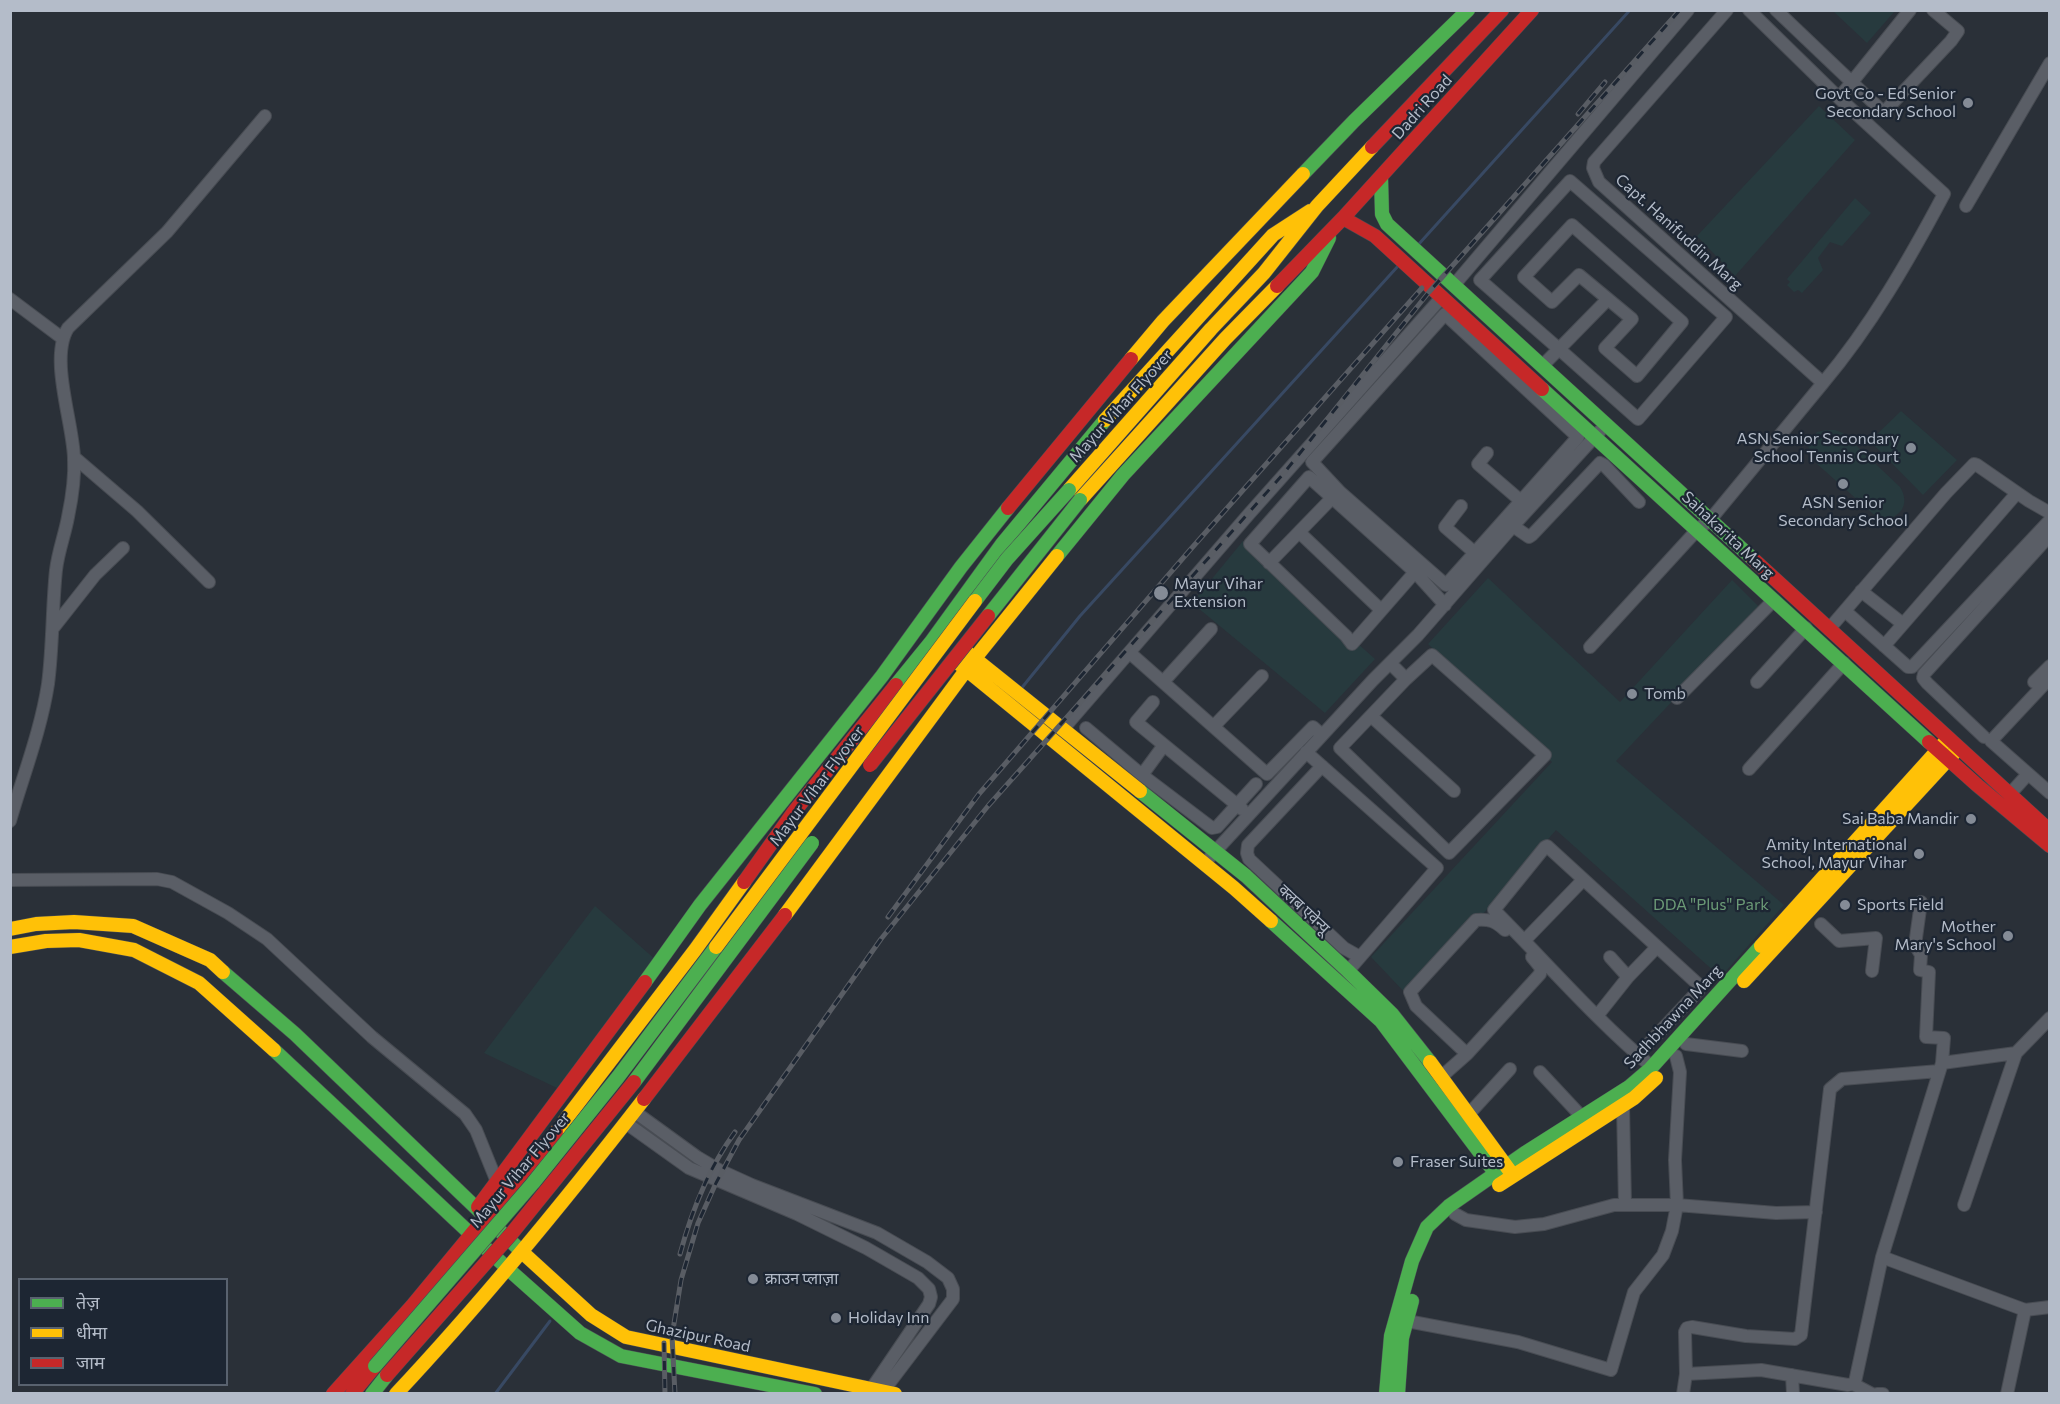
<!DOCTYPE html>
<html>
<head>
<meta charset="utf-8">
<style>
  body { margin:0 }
  #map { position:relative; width:2060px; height:1404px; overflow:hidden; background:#2a3038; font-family:Commissioner,"Noto Sans Devanagari",sans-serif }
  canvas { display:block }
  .frame { position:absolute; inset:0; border:12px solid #b4bcc9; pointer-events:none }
  .legend { position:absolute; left:18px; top:1278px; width:210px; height:108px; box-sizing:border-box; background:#1d2633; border:2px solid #59626f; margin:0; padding:8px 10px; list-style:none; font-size:18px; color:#b4bcc9 }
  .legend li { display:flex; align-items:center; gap:12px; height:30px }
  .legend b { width:30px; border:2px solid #59626f }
</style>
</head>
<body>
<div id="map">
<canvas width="2060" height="1404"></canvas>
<div class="frame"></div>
<ul class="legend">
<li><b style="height:8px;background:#4caf50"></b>तेज़</li>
<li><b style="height:8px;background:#ffc107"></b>धीमा</li>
<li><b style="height:8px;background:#c62828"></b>जाम</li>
</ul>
</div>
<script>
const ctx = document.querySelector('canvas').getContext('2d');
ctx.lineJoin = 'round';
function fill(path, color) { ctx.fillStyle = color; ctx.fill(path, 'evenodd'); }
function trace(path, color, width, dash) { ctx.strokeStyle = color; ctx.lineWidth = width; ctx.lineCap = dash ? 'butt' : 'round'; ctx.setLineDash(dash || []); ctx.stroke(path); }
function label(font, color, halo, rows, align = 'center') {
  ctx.font = font + ' Commissioner,"Noto Sans Devanagari",sans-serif'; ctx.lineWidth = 4.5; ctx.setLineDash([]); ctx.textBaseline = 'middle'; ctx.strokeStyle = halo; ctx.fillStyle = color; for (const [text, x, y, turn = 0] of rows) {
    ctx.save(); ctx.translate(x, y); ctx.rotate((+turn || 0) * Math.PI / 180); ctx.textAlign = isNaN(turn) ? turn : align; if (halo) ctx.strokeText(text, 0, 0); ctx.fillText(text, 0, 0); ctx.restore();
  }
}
fill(new Path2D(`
  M 1892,10 L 1894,12 L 1867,43 L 1833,11 Z
  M 1819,106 L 1855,140 L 1735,276 L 1697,236 Z
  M 1855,198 L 1871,213 L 1842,246 L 1830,242 L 1818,258 L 1823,270 L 1802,293 L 1798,290 L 1794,292 L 1787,285 L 1790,282 L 1787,279 Z
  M 1901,411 L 1957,460 L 1923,495 L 1870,441 Z
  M 1826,430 L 1835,430 L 1843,433 L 1900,487 C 1911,505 1900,519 1880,520 L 1816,463 L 1808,446 L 1817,432 Z
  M 1243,541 L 1375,659 L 1325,713 L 1192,603 Z
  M 1488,578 L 1620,702 L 1732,580 L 1760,608 L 1616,761 L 1784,905 L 1726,971 L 1716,973 L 1556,830 L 1410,998 L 1371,957 L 1552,762 L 1428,644 Z
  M 595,906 L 657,961 L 557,1088 L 484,1053 Z`), '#273a3e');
trace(new Path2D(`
  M 1418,245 L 1630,10
  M 1020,690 L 1080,616 L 1399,265
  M 495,1394 L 550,1321`), '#384963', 3);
const street = new Path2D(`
  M 1727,10 L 1594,162 L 1593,168 L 1599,182 L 1823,383 C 1871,326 1909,260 1944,194 L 1839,98 L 1749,10
  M 1776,10 L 1881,110 L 1885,111 L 1951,41 L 1958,31 L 1933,10
  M 1839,98 L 1910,10
  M 1966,206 L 2050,63
  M 1572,225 L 1682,322 L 1637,376 L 1605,348 L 1632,319 L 1579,275 L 1552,302 L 1524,277 Z
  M 1454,285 L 1688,10
  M 10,299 L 62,338
  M 1445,314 L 1578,437 L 1446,585 L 1340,492 L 1312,462 Z
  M 1542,366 L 1559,349 L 1480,280 L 1570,181 L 1726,317 L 1638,419 L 1559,349 L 1608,299
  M 1487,453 L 1478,464 L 1521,501
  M 74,457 L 137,511 L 209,582
  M 1461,506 L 1445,527 L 1475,553
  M 1513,526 L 1529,537 L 1532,535 L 1600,463 L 1604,465 L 1639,502
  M 1300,533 L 1380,609
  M 1269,563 L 1332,498
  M 1415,572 L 1352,644 L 1346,636 L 1250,544 L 1309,477 L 1415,572 L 1445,605
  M 1861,591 L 1903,624
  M 1845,611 L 1908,667 L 1912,667 L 2050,520
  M 54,627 L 95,575 L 123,548
  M 1829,629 L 1946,493 L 1974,464 L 1977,465 L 2029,501 L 2050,513
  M 1884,646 L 2017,493
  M 1590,647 L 1698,529 L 1710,520 L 1823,383
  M 1130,653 L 1267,774 L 1313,727 L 1322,735
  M 1390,663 L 1406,679 L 1432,655 L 1545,755 L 1449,853 L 1340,748 L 1406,679
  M 2050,678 L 1991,741 L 2050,793
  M 1163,682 L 1211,629
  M 1757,682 L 1806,628
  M 2034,682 L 2050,666
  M 1677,698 L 1774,600
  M 1153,702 L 1136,722 L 1242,809
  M 1371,716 L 1454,791
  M 1214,726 L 1262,676
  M 1086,728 L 1142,775 L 1212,828 L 1217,827 L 1256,784
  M 1063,729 L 1249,514 L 1442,297
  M 1984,737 L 1927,683 L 1923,678 L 1924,674 L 2050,535
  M 1306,752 L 1437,868 L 1348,971
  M 1322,766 L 1248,845 L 1247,853 L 1249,859 L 1344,948 L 1360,957
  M 1749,769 L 1844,663
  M 1142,775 L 1164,745
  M 2010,794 L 2028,774
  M 10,821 C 23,776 41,730 48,684 C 53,646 52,608 56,570 C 58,552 65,534 68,517 C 72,498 75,476 74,458 C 73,422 49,358 68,328 L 167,232 L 265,116
  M 1211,856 L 1373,680 L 1418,635 L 1513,526 L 1600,431
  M 10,880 L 157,879 L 172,882 L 228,913 L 267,939 L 372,1037 L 465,1114 L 476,1130 L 497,1182
  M 1921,902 L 1915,945 L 1921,955 L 1920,970 L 1929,972 L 1926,1037 L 1944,1038 L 1942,1063
  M 1821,924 L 1839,941 L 1876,938 L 1872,971
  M 1525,940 L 1583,880
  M 1610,957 L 1628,977
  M 1597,1016 L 1628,977 L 1657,947
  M 1686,1044 L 1742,1051
  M 1467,1054 L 1416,1006 L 1410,992 L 1476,920 C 1490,919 1495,921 1505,930
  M 1638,1055 L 1699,990 L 1700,986 L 1547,846 L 1545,847 L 1494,910 C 1547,963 1595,1019 1652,1067
  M 1540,1072 L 1582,1117
  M 1441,1077 L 1467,1054 L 1540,974 L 1541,968 L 1532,957
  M 1623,1105 L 1625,1205
  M 635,1112 L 697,1157 L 719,1170 L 752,1185 L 877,1233 L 927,1262 L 948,1278 L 953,1289 L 953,1299 L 884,1390
  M 1468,1115 L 1510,1069
  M 626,1123 L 689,1168 L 797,1214 L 866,1248 L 918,1278 L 929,1289 L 931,1297 L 929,1304 L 872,1388
  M 1964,1205 L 2016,1053
  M 1455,1214 L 1466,1220 L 1515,1227 L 1544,1224 L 1614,1205 L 1677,1205 L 1776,1213 L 1816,1212
  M 1882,1257 L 2025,1310 L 2050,1307
  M 1407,1321 L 1518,1342 L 1611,1370 L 1634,1292 L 1663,1255 L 1672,1231 L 1677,1205 L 1675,1160 L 1680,1072 L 1676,1056
  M 1686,1374 L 1761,1370 L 1848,1385 L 1853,1384 L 1872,1394
  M 1792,1375 L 1793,1394
  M 1853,1384 L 1855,1382 L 1882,1257 L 1942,1063 L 2016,1053 L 2050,1018
  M 1683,1394 L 1686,1374 L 1685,1332 L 1687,1328 L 1692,1327 L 1746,1336 L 1795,1339 L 1801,1335 L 1830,1089 L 1842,1079 L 1939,1071
  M 1877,1394 L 1883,1394
  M 2007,1394 L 2025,1310`);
const fast = new Path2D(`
  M 1303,174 L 1354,121 L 1468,10
  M 1381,177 L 1382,214 L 1387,224 L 1753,559
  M 1542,389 L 1929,742
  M 1057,556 L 1123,475 L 1312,272 L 1329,238
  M 896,685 L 931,642 L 1002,544 L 1105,420
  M 1140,791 L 1246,876 L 1348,971 L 1392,1014 L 1430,1062
  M 1271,921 L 1381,1021 L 1502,1182
  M 223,972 L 295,1034 L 522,1252
  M 645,982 L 700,905 L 882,676 L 961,567 L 1008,508
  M 274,1050 L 507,1268
  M 507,1268 L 580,1333 L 621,1356 L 815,1394
  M 372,1394 L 387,1375
  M 1386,1394 L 1391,1336 L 1412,1261 L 1427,1227 L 1449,1206 L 1525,1153 L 1629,1087 L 1650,1069 L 1761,946
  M 1398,1394 L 1402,1338 L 1412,1301`);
const slow = new Path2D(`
  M 1131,359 L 1163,321 L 1303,174
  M 1105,420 L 1273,235 L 1310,211
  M 1069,490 L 1211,329 L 1264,273 L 1317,206 L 1372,147
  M 1080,500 L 1225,339 L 1277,286
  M 964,650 L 1140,791
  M 957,662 L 1234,888 L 1271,921
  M 785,915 L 975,658 L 1057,556
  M 10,929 L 36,924 L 74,922 L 133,926 L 210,960 L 223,972
  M 1761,946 L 1945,742
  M 10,947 L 46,941 L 79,940 L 134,950 L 199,983 L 274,1050
  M 1744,981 L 1956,751
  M 1430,1062 L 1512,1174
  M 556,1132 L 695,950 L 744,882
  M 1499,1185 L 1634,1098 L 1656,1078
  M 522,1252 L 591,1315 L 626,1337 L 895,1394
  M 396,1394 C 484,1300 565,1201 644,1099`);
const jam = new Path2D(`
  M 1372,147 L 1502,10
  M 1343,218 L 1375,236 L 1542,389
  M 1277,286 L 1343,218 L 1532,10
  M 1008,508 L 1131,359
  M 1753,559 L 2050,831
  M 1929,742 L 1977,785 L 2050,846
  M 744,882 L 793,813 L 896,685
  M 644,1099 L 785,915
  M 478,1207 L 645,982
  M 333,1394 L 412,1306 L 556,1132
  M 352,1394 L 375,1366`);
trace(street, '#484c53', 14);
trace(fast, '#484c53', 15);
trace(slow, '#484c53', 15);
trace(jam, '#484c53', 15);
trace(street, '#5a5e66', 12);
trace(fast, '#4caf50', 14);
trace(slow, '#ffc107', 14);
trace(jam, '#c62828', 14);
const rail = new Path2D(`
  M 1578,114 L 1605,82
  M 888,917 L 979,794 L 1190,550 L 1422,288
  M 680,1254 C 692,1210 708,1169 735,1132
  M 664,1343 L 665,1394
  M 675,1394 L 672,1336 L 681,1280 L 698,1223 L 716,1183 L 739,1140 L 881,939 L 988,806 L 1284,473 L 1429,292 L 1680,10`);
trace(rail, '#595d64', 5);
trace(rail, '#1d2633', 3, [9]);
const fastBridge = new Path2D(`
  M 975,601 L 1007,559 L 1069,490
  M 988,616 L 1080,500
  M 634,1082 L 812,843
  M 375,1366 L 533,1183 L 618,1077 L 716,947`);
const slowBridge = new Path2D(`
  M 716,947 L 975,601`);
const jamBridge = new Path2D(`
  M 870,765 L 988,616
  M 387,1375 L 512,1233 L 634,1082`);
trace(fastBridge, '#474c53', 15, []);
trace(slowBridge, '#474c53', 15, []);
trace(jamBridge, '#474c53', 15, []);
trace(fastBridge, '#4caf50', 14);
trace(slowBridge, '#ffc107', 14);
trace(jamBridge, '#c62828', 14);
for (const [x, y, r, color] of [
  [1968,103,6,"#848b96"],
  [1911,448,6,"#848b96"],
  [1843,484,6,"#848b96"],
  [1161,593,8,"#848b96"],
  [1632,694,6,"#848b96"],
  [1971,819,6,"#848b96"],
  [1919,854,6,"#848b96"],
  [1845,905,6,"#848b96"],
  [2008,936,6,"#848b96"],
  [1398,1162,6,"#848b96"],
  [753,1279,6,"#848b96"],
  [836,1318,6,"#848b96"]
]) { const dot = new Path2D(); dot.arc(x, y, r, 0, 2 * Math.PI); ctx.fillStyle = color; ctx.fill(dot); trace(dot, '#1d2633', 2); }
label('16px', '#b4bcc9', '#1d2633', [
  ["Govt Co - Ed Senior",1956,94,"right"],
  ["Secondary School",1956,112,"right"],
  ["ASN Senior Secondary",1899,439,"right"],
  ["School Tennis Court",1899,457,"right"],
  ["ASN Senior",1843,503,"center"],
  ["Secondary School",1843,521,"center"],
  ["Mayur Vihar",1174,584],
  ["Extension",1174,602],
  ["Tomb",1644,694],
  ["Sai Baba Mandir",1959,819,"right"],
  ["Amity International",1907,845,"right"],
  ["School, Mayur Vihar",1907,863,"right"],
  ["Sports Field",1857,905],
  ["Mother",1996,927,"right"],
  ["Mary's School",1996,945,"right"],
  ["Fraser Suites",1410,1162],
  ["क्राउन प्लाज़ा",765,1279],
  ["Holiday Inn",848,1318]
], 'left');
label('16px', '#b4bcc9', '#1d2633', [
  ["Dadri Road",1422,107,-48],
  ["Capt. Hanifuddin Marg",1679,232,42],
  ["Mayur Vihar Flyover",1121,406,-48],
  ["Sahakarita Marg",1728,535,43],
  ["Mayur Vihar Flyover",817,786,-53],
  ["क्लब एवेन्यू",1304,909,43],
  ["Sadhbhawna Marg",1673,1017,-47],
  ["Mayur Vihar Flyover",520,1170,-50],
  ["Ghazipur Road",698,1336,12]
]);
label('16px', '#6b9a76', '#1d2633', [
  ["DDA \"Plus\" Park",1711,905]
]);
</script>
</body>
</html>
